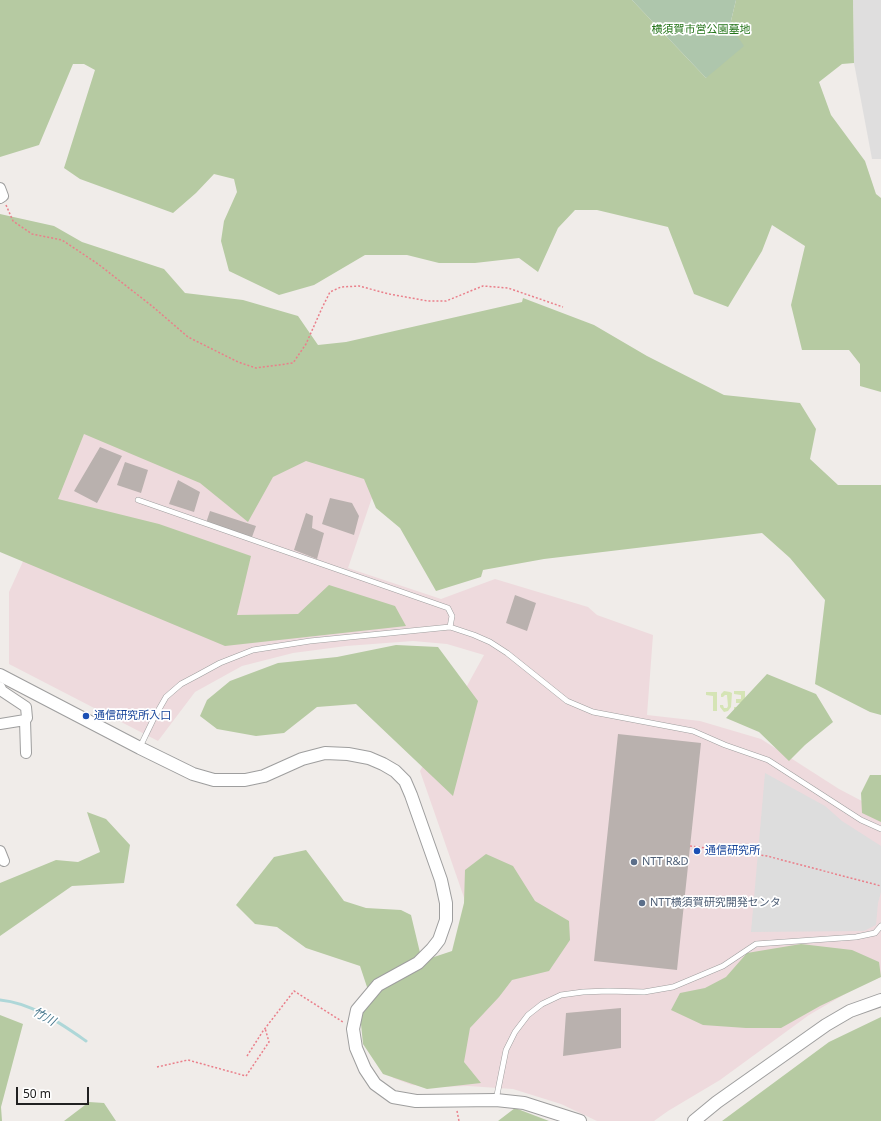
<!DOCTYPE html>
<html>
<head>
<meta charset="utf-8">
<style>
  body { margin:0 }
  #map { position:relative; width:881px; height:1121px; overflow:hidden; background:#f0ece9; font-family:"Noto Sans",sans-serif }
  canvas { display:block }
  .scale { position:absolute; left:16px; top:1087px; width:73px; height:18px; box-sizing:border-box; border:2px solid #212121; border-top:0; padding-left:5px; font-size:12px; line-height:14px; white-space:nowrap; color:#212121; -webkit-text-stroke:3px #fff; paint-order:stroke }
</style>
</head>
<body>
<div id="map">
<canvas width="881" height="1121"></canvas>
<div class="scale">50 m</div>
</div>
<script>
const ctx = document.querySelector('canvas').getContext('2d');
ctx.lineJoin = 'round';
function fill(path, color) { ctx.fillStyle = color; ctx.fill(path, 'evenodd'); }
function trace(path, color, width, dash) { ctx.strokeStyle = color; ctx.lineWidth = width; ctx.lineCap = dash ? 'butt' : 'round'; ctx.setLineDash(dash || []); ctx.stroke(path); }
function label(font, color, halo, rows, align = 'center') {
  ctx.font = font + ' "Noto Sans","Noto Sans JP",sans-serif'; ctx.lineWidth = 3.5; ctx.setLineDash([]); ctx.textBaseline = 'middle'; ctx.strokeStyle = halo; ctx.fillStyle = color; for (const [text, x, y, turn = 0] of rows) {
    ctx.save(); ctx.translate(x, y); ctx.rotate((+turn || 0) * Math.PI / 180); ctx.textAlign = isNaN(turn) ? turn : align; if (halo) ctx.strokeText(text, 0, 0); ctx.fillText(text, 0, 0); ctx.restore();
  }
}
fill(new Path2D(`
  M 853,0 L 881,0 L 881,159 L 872,159 L 854,63 Z`), '#dfdede');
fill(new Path2D(`
  M 88,419 L 267,465 L 323,445 L 380,474 L 348,568 L 441,599 L 495,579 L 588,607 L 597,615 L 653,635 L 647,715 L 700,721 L 761,739 L 839,789 L 881,811 L 881,977 L 857,987 L 809,1015 L 720,1080 L 668,1111 L 654,1121 L 597,1121 L 561,1104 L 513,1089 L 468,1086 L 439,1087 L 412,1085 L 393,1078 L 380,1061 L 447,961 L 459,941 L 468,909 L 420,771 L 484,655 L 447,644 L 413,641 L 346,646 L 293,653 L 242,666 L 195,692 L 158,741 L 9,664 L 9,592 Z`), '#eedadd');
fill(new Path2D(`
  M 724,691 L 730,692 L 732,693 L 731,707 L 728,711 L 724,712 L 720,707 L 720,705 L 723,705 L 724,708 L 727,708 L 728,706 L 727,695 L 725,695 L 723,697 L 721,697 L 721,694 Z
  M 734,691 L 745,691 L 745,711 L 734,711 L 734,707 L 740,707 L 740,703 L 736,703 L 736,699 L 741,699 L 741,695 L 734,694 Z
  M 706,692 L 717,692 L 717,711 L 713,711 L 713,696 L 706,695 Z`), '#d5e4b5');
fill(new Path2D(`
  M 0,0 L 632,0 L 706,78 L 730,25 L 736,0 L 853,0 L 854,63 L 842,64 L 819,82 L 831,115 L 865,161 L 876,194 L 881,198 L 881,392 L 860,386 L 860,364 L 849,350 L 802,350 L 791,305 L 805,246 L 772,225 L 762,251 L 728,307 L 694,294 L 668,227 L 597,210 L 575,210 L 558,228 L 538,272 L 519,258 L 475,263 L 439,263 L 407,255 L 365,255 L 314,285 L 279,295 L 229,271 L 221,241 L 224,221 L 237,192 L 234,179 L 214,174 L 196,193 L 173,213 L 80,179 L 64,168 L 95,70 L 84,64 L 73,64 L 39,145 L 0,157 Z
  M 0,214 L 54,226 L 82,242 L 164,269 L 185,293 L 243,300 L 298,316 L 318,345 L 346,342 L 522,302 L 523,298 L 594,325 L 647,356 L 724,395 L 800,403 L 816,429 L 810,459 L 838,485 L 881,485 L 881,715 L 870,712 L 815,684 L 825,600 L 790,558 L 762,533 L 544,559 L 483,570 L 481,577 L 436,591 L 400,528 L 376,508 L 364,479 L 306,461 L 273,477 L 248,522 L 200,483 L 84,434 L 58,499 L 159,524 L 251,556 L 237,615 L 298,614 L 329,585 L 395,606 L 406,626 L 225,646 L 0,552 Z
  M 396,645 L 438,647 L 478,701 L 453,796 L 356,704 L 317,707 L 284,733 L 256,736 L 217,729 L 200,716 L 207,700 L 230,681 L 278,663 L 337,657 Z
  M 767,674 L 816,694 L 833,722 L 805,745 L 789,761 L 759,732 L 726,718 Z
  M 870,775 L 881,775 L 881,822 L 862,813 L 861,793 Z
  M 87,812 L 106,819 L 130,845 L 124,883 L 72,886 L 0,936 L 0,883 L 56,860 L 78,862 L 100,852 Z
  M 306,850 L 344,901 L 366,908 L 401,910 L 411,915 L 422,961 L 452,951 L 464,903 L 465,870 L 486,854 L 513,866 L 535,901 L 569,921 L 570,940 L 549,971 L 512,980 L 499,997 L 470,1028 L 464,1062 L 481,1083 L 427,1089 L 383,1074 L 363,1044 L 360,1014 L 369,993 L 360,966 L 306,948 L 277,927 L 255,924 L 236,905 L 274,857 Z
  M 801,944 L 852,950 L 879,962 L 881,977 L 820,1006 L 781,1028 L 746,1028 L 703,1025 L 671,1010 L 680,993 L 705,988 L 726,977 L 747,953 Z
  M 0,1015 L 23,1024 L 1,1107 L 2,1121 L 0,1121 Z
  M 881,1017 L 881,1121 L 722,1121 L 829,1042 Z
  M 89,1102 L 104,1103 L 116,1121 L 64,1121 Z
  M 515,1108 L 549,1121 L 498,1121 Z`), '#b6caa2');
fill(new Path2D(`
  M 632,0 L 736,0 L 730,25 L 744,46 L 706,78 Z`), '#aec6ac');
fill(new Path2D(`
  M 765,773 L 825,806 L 842,821 L 881,846 L 881,892 L 878,903 L 876,925 L 864,931 L 751,932 Z`), '#ddd');
trace(new Path2D(`
  M 0,1000 C 32,1003 60,1023 86,1041`), '#aed7d8', 3);
fill(new Path2D(`
  M 100,447 L 122,456 L 97,503 L 74,491 Z
  M 125,462 L 148,470 L 141,493 L 117,485 Z
  M 178,480 L 200,492 L 194,512 L 169,504 Z
  M 330,498 L 352,503 L 359,516 L 354,535 L 322,524 Z
  M 210,511 L 256,526 L 252,537 L 206,523 Z
  M 306,513 L 313,516 L 312,528 L 324,533 L 317,559 L 294,550 Z
  M 515,595 L 536,603 L 527,631 L 506,623 Z
  M 618,734 L 701,743 L 677,970 L 594,961 Z
  M 621,1008 L 621,1048 L 563,1056 L 566,1013 Z`), '#b9b1ae');
const service = new Path2D(`
  M 138,500 L 448,608 L 452,616 L 450,627
  M 140,747 L 154,718 L 166,697 L 181,684 L 198,675 L 220,663 L 253,650 L 310,641 L 450,627 L 474,635 L 490,642 L 507,653 L 567,701 L 593,712 L 693,731 L 725,745 L 768,760 L 861,820 L 881,829
  M 496,1100 L 506,1050 L 515,1032 L 528,1015 L 542,1004 L 561,995 L 583,992 L 608,991 L 644,992 L 673,987 L 723,966 L 756,944 L 856,937 L 875,933 L 881,926`);
const minor = new Path2D(`
  M 0,188 L 3,196 L 0,198
  M 0,687 L 2,691 L 26,707 L 27,718 L 25,720 L 26,753
  M 0,724 L 25,720
  M 0,851 L 4,861`);
const tertiary = new Path2D(`
  M 0,675 L 140,748 L 193,774 L 214,780 L 245,780 L 264,776 L 302,759 L 325,753 L 348,754 L 369,758 L 383,764 L 395,771 L 405,781 L 411,795 L 441,880 L 446,903 L 446,920 L 439,940 L 432,949 L 418,963 L 378,985 L 357,1010 L 353,1029 L 356,1048 L 365,1069 L 375,1084 L 393,1097 L 416,1101 L 496,1100 L 524,1103 L 580,1121
  M 694,1121 L 717,1102 L 826,1025 L 850,1011 L 881,1000`);
trace(service, '#9e9e9e', 6);
trace(minor, '#9e9e9e', 12);
trace(tertiary, '#9e9e9e', 14);
trace(new Path2D(`
  M 6,205 L 13,221 L 32,234 L 62,240 L 98,264 L 152,306 L 188,337 L 238,362 L 256,368 L 293,363 L 306,344 L 322,308 L 330,292 L 341,287 L 359,286 L 389,294 L 428,301 L 446,301 L 483,286 L 508,288 L 563,307
  M 690,846 L 767,856 L 881,886
  M 247,1056 L 263,1031 L 294,991 L 343,1022
  M 157,1067 L 188,1060 L 246,1076 L 269,1042 L 265,1028
  M 457,1111 L 459,1121`), '#ea7f8a', 1.5, [2, 2]);
trace(service, '#fff', 5);
trace(minor, '#fff', 10);
trace(tertiary, '#fff', 12);
for (const [x, y, r, color] of [
  [86,716,4,"#1a4fb4"],
  [697,851,4,"#1a4fb4"],
  [634,862,4,"#5c6f8a"],
  [642,903,4,"#5c6f8a"]
]) { const dot = new Path2D(); dot.arc(x, y, r, 0, 2 * Math.PI); ctx.fillStyle = color; ctx.fill(dot); trace(dot, '#fff', 1.5); }
label('11px', '#247419', '#fff', [
  ["横須賀市営公園墓地",701,30]
]);
label('11px', '#164399', '#fff', [
  ["通信研究所入口",94,716],
  ["通信研究所",705,851]
], 'left');
label('11px', '#4e5e75', '#fff', [
  ["NTT R&D",642,862],
  ["NTT横須賀研究開発センタ",650,903]
], 'left');
label('italic 12px', '#4c7b90', '#fff', [
  ["竹川",44,1017,29]
]);
</script>
</body>
</html>
